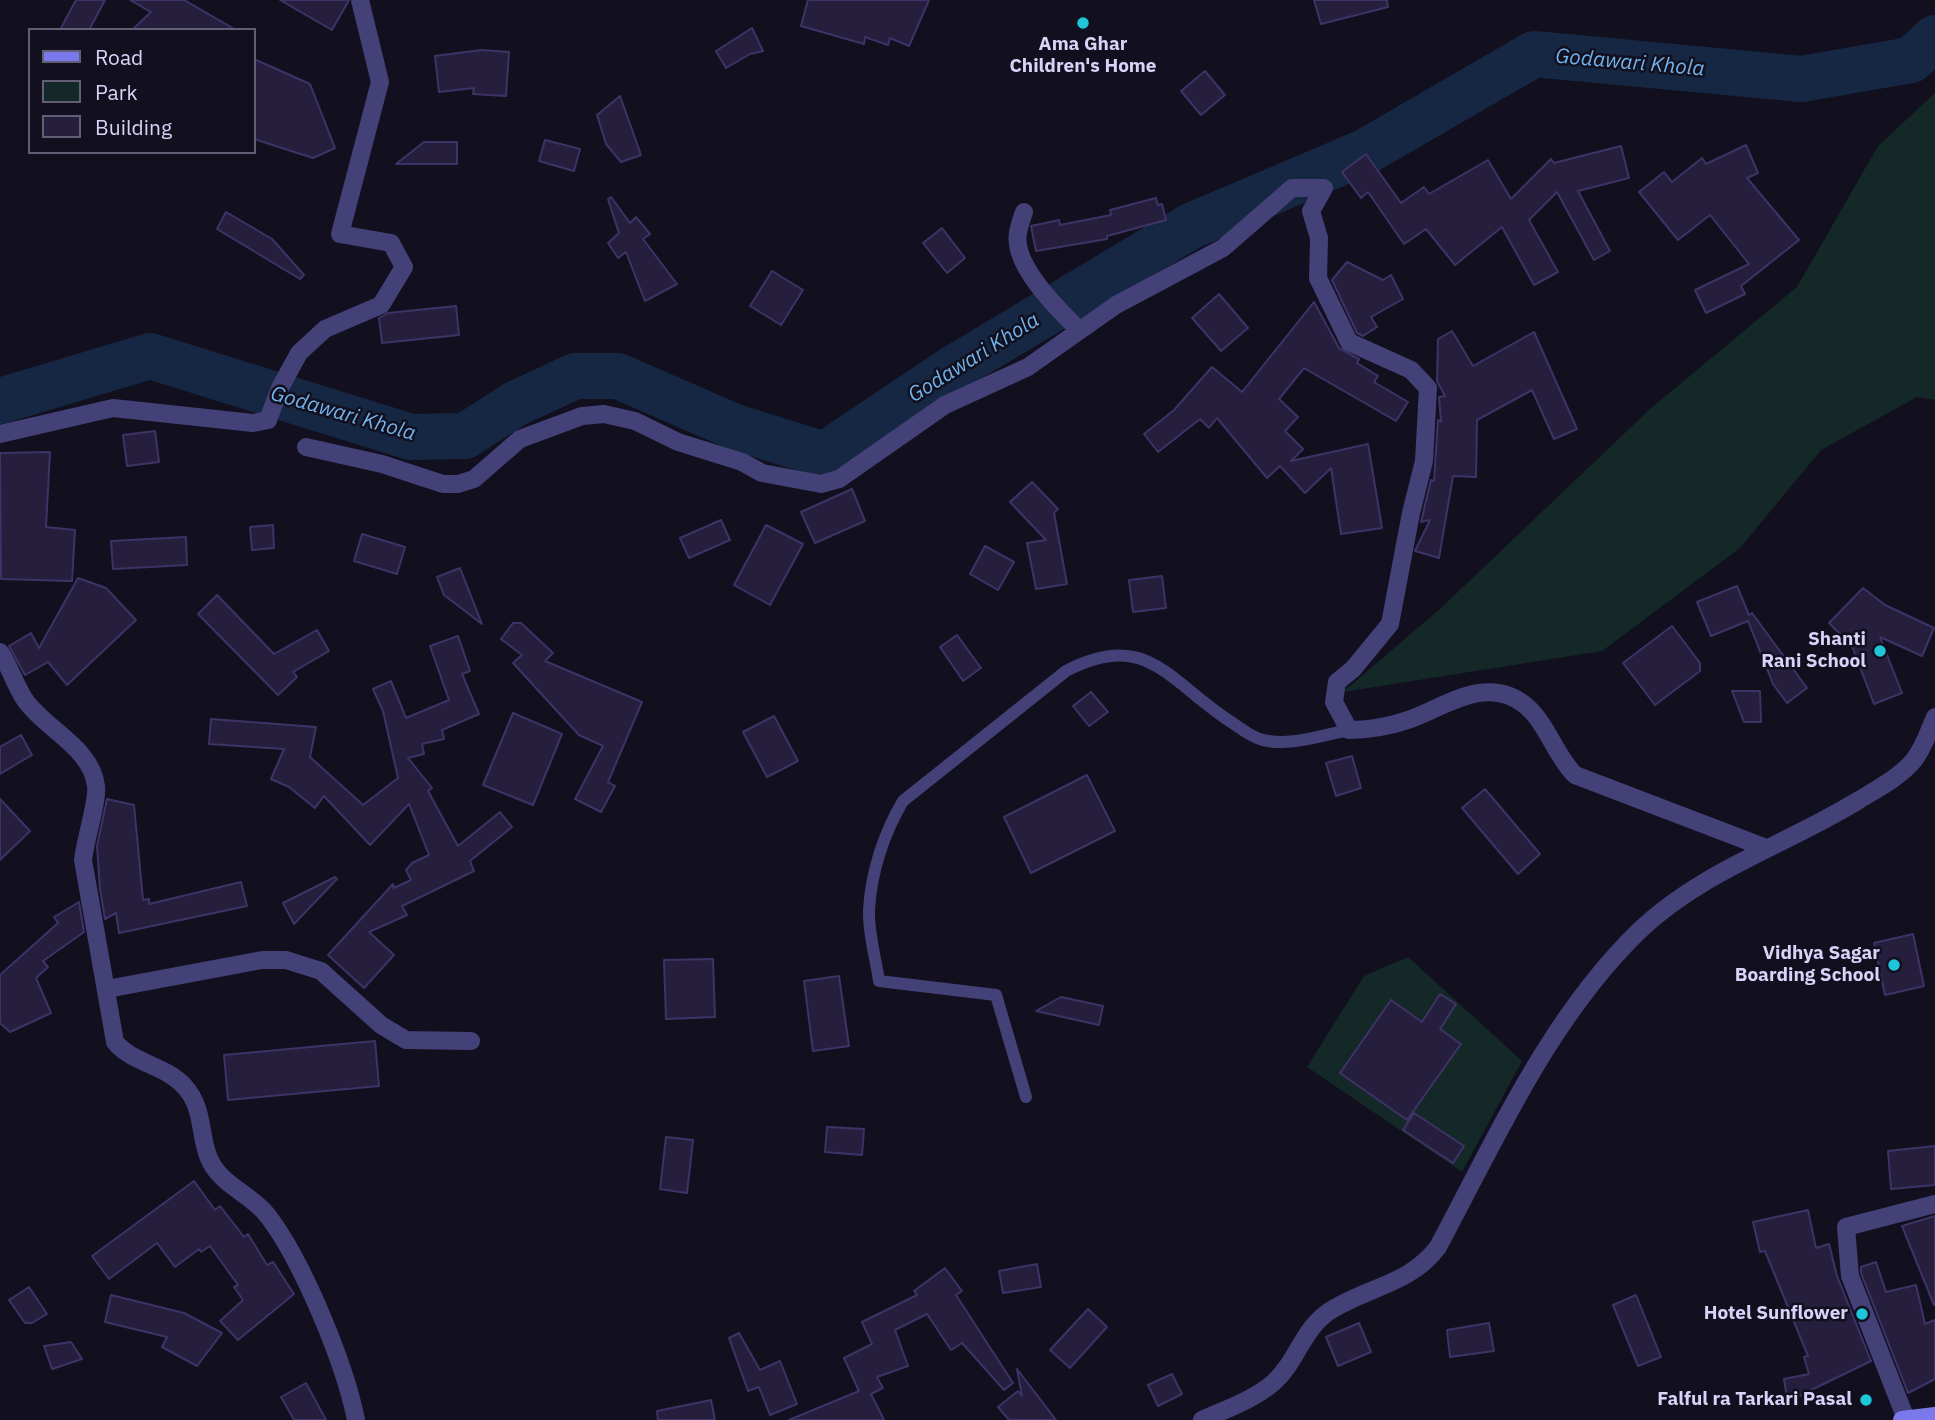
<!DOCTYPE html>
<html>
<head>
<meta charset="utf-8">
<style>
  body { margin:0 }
  #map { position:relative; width:1935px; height:1420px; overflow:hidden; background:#12101f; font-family:"IBM Plex Sans",sans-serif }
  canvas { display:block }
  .legend { position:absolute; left:28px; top:28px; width:228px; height:126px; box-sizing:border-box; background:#12101f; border:2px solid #615e76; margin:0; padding:9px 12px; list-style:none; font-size:21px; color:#d8d4f9 }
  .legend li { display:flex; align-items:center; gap:14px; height:35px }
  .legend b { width:35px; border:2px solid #615e76 }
</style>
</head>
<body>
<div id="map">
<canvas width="1935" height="1420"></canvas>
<ul class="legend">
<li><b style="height:9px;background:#7b78ec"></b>Road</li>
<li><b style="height:19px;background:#142827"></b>Park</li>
<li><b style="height:19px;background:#251e3d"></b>Building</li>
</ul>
</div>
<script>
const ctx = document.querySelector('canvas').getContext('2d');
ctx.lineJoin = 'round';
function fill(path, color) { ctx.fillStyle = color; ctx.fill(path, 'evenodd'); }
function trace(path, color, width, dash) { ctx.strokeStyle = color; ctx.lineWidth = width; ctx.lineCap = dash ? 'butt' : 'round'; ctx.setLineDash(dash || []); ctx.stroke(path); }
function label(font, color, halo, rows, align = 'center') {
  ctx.font = font + ' "IBM Plex Sans",sans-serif'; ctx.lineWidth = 5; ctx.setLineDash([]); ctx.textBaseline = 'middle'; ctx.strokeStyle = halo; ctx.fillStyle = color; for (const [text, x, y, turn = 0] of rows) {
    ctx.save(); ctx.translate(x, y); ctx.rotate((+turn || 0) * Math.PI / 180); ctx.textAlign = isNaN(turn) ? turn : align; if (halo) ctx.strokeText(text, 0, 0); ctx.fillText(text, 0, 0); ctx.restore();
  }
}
fill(new Path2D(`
  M 1935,93 L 1935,400 L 1917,397 L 1821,450 L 1740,548 L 1602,651 L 1343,692 L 1441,608 L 1650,409 L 1797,287 L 1878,146 Z
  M 1408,957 L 1522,1061 L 1462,1172 L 1307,1067 L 1364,976 Z`), '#142827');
trace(new Path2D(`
  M 0,401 L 150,356 L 411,437 L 465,436 L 515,404 L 575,376 L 618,376 L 735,427 L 824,455 L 949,371 L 1191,226 L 1365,152 L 1534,54 L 1801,79 L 1911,60 L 1935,38`), '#162743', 46);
const building = new Path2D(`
  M 76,0 L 105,0 L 89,30 L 60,30 Z
  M 130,0 L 184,0 L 236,30 L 132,30 L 151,12 Z
  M 280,0 L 349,0 L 332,30 Z
  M 808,0 L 929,0 L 909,46 L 890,38 L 888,45 L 865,37 L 864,44 L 801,26 Z
  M 1314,0 L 1387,0 L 1388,7 L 1321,24 Z
  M 752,28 L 763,51 L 750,54 L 726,68 L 716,51 Z
  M 481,50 L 509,52 L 506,96 L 473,94 L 474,88 L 439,92 L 435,56 Z
  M 254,59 L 310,84 L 335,148 L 313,158 L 254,139 Z
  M 1205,71 L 1225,95 L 1201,115 L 1181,91 Z
  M 620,96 L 641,155 L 621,162 L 606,144 L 597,115 Z
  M 545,140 L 580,149 L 574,171 L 539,161 Z
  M 424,142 L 457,142 L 457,164 L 396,164 Z
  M 1746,145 L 1758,173 L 1747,178 L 1799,240 L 1741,286 L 1745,294 L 1706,313 L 1695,290 L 1749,264 L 1710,215 L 1678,240 L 1639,192 L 1664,172 L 1672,182 L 1702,158 L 1706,164 Z
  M 1621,146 L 1629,178 L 1578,191 L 1610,251 L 1594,260 L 1557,192 L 1529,220 L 1558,272 L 1534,285 L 1502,227 L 1455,265 L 1426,229 L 1404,244 L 1368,192 L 1361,198 L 1342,172 L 1366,154 L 1401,203 L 1424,187 L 1429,194 L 1488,160 L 1511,199 L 1551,159 L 1554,163 Z
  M 611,197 L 630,223 L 636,217 L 650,234 L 643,239 L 677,284 L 645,301 L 626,252 L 618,258 L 608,243 L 619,233 L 608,199 Z
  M 1156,198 L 1158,205 L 1162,204 L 1166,220 L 1107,236 L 1107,239 L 1036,251 L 1031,226 L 1059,220 L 1060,225 L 1111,215 L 1110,210 Z
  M 226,212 L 272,239 L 304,275 L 300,279 L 217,229 Z
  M 942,228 L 965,258 L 947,273 L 923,243 Z
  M 1347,262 L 1383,280 L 1391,275 L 1403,299 L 1371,317 L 1377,327 L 1363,336 L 1357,333 L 1332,280 Z
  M 772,271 L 803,290 L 781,325 L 750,306 Z
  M 1219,294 L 1248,328 L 1221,351 L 1192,318 Z
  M 1314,302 L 1339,348 L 1359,359 L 1357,363 L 1378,376 L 1374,382 L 1408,402 L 1396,421 L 1304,368 L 1279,399 L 1298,417 L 1285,431 L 1303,449 L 1291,461 L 1368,444 L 1382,528 L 1341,534 L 1331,468 L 1305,493 L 1280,466 L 1267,478 L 1217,418 L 1209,428 L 1200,419 L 1158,452 L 1144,434 L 1174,410 L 1212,367 L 1242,392 Z
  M 456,306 L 459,335 L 382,343 L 379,318 L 388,313 Z
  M 1452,331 L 1473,366 L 1534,332 L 1577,429 L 1554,439 L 1532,390 L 1477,420 L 1476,477 L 1453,476 L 1439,558 L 1415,551 L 1430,520 L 1421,522 L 1431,480 L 1434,481 L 1438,420 L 1441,422 L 1439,397 L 1445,396 L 1437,381 L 1438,339 Z
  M 155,431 L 159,462 L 127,466 L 123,435 Z
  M 50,452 L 46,527 L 75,530 L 72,581 L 1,579 L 0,453 Z
  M 1032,482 L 1058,509 L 1054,513 L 1067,584 L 1036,589 L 1027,543 L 1046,540 L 1010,502 Z
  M 852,489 L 865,521 L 815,543 L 801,512 Z
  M 721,520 L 730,540 L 689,558 L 680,538 Z
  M 273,525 L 274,548 L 252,550 L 250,527 Z
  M 766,525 L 803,544 L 770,605 L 734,585 Z
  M 362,534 L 405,547 L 397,574 L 354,561 Z
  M 186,537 L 187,565 L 113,569 L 111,541 Z
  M 985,546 L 1014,562 L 998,590 L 970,574 Z
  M 460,568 L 482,624 L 444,595 L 437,577 Z
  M 1162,576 L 1166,608 L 1133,612 L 1129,580 Z
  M 78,578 L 106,588 L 136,620 L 67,685 L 48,662 L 25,675 L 9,646 L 31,633 L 39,648 Z
  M 1737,586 L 1749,615 L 1752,613 L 1807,688 L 1787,703 L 1773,684 L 1748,621 L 1711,636 L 1697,602 Z
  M 1863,588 L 1885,605 L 1934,628 L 1922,656 L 1880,637 L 1902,693 L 1874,704 L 1852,646 L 1829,623 Z
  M 217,595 L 274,654 L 317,630 L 329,651 L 293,672 L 297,677 L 278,695 L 198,614 Z
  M 513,623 L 521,623 L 553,653 L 545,661 L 642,702 L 608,782 L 615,786 L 601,812 L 575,799 L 603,746 L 579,735 L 513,663 L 522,655 L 501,639 Z
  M 1672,626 L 1700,663 L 1700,671 L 1655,705 L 1623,663 Z
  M 957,635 L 981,668 L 963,681 L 940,647 Z
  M 458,636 L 470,671 L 462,674 L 479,714 L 442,730 L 444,739 L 422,744 L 424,754 L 408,758 L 432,788 L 428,791 L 458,846 L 500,812 L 512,827 L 470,861 L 474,871 L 402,906 L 407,915 L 369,932 L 394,955 L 364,988 L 328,955 L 393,884 L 394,888 L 411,880 L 406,870 L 412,863 L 429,855 L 409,804 L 370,845 L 324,796 L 315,808 L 289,787 L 271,779 L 284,749 L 209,744 L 211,719 L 316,727 L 310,757 L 363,805 L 398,778 L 383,711 L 373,689 L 391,681 L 406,718 L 449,700 L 430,646 Z
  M 1732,691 L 1760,691 L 1761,722 L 1744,722 Z
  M 1091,692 L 1108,712 L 1089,726 L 1073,706 Z
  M 513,713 L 562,734 L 533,805 L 483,785 Z
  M 774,716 L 798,761 L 767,777 L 743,732 Z
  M 21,735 L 32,755 L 0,774 L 0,747 Z
  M 1352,756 L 1361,788 L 1336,796 L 1326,763 Z
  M 1087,775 L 1115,831 L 1031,873 L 1004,817 Z
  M 1485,789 L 1540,854 L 1518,874 L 1462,808 Z
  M 0,799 L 30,831 L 0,860 Z
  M 107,799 L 134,805 L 143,900 L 149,899 L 149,904 L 241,882 L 247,906 L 119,933 L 116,913 L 105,919 L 100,889 L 97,846 Z
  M 335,877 L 337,879 L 294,924 L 283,903 Z
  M 79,902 L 84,932 L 43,961 L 48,967 L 36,978 L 51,1013 L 10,1032 L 0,1023 L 0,975 L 58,923 L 54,917 Z
  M 1913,934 L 1924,986 L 1885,995 L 1874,943 Z
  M 713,959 L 715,1017 L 666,1019 L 664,960 Z
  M 839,976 L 849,1046 L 813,1051 L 804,981 Z
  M 1440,994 L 1456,1004 L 1440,1029 L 1461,1044 L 1407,1120 L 1340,1073 L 1391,1000 L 1422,1022 Z
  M 1061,997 L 1103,1006 L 1099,1025 L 1036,1011 Z
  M 375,1041 L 379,1086 L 228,1100 L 224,1055 Z
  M 1414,1113 L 1464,1146 L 1453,1163 L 1403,1130 Z
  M 827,1127 L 864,1129 L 862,1155 L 825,1152 Z
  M 666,1137 L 693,1140 L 687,1193 L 660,1189 Z
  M 1935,1146 L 1935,1185 L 1891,1189 L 1888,1151 Z
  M 194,1181 L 215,1210 L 220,1206 L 244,1237 L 248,1234 L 267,1265 L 273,1262 L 294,1294 L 238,1340 L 220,1321 L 243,1300 L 234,1287 L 238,1285 L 210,1246 L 201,1252 L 199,1249 L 175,1267 L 157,1243 L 109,1279 L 92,1256 Z
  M 1808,1210 L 1816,1248 L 1829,1244 L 1837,1276 L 1871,1361 L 1807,1392 L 1808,1394 L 1787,1398 L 1784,1379 L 1809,1374 L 1804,1357 L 1808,1356 L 1765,1251 L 1760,1252 L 1753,1222 Z
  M 1935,1216 L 1935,1305 L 1934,1305 L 1902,1226 Z
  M 1876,1262 L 1886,1292 L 1916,1285 L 1925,1324 L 1935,1320 L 1935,1379 L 1908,1393 L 1861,1273 L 1861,1267 Z
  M 1037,1264 L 1041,1287 L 1003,1293 L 999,1271 Z
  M 945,1268 L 962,1291 L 956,1295 L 1013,1383 L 1004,1390 L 962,1343 L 951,1350 L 927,1314 L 895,1330 L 908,1366 L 877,1377 L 883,1388 L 871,1394 L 884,1420 L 789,1420 L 859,1391 L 844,1358 L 872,1344 L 862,1322 L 917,1295 L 914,1291 Z
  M 29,1287 L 47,1314 L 32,1323 L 25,1323 L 9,1300 Z
  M 111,1295 L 184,1313 L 222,1333 L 197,1366 L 162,1347 L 167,1337 L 105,1322 Z
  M 1636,1295 L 1661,1357 L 1638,1366 L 1613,1305 Z
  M 1088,1309 L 1107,1327 L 1070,1368 L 1050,1350 Z
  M 1359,1323 L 1371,1352 L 1338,1366 L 1326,1337 Z
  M 1489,1323 L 1494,1351 L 1450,1357 L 1447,1330 Z
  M 739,1333 L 760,1370 L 780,1361 L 797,1404 L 770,1415 L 759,1387 L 748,1391 L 729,1338 Z
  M 71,1342 L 82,1359 L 52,1369 L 44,1346 Z
  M 1017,1369 L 1056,1420 L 1009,1420 L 998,1407 L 1018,1391 L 1022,1396 Z
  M 1172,1374 L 1182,1394 L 1158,1406 L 1148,1385 Z
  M 306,1383 L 326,1420 L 294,1420 L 281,1397 Z
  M 711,1400 L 715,1420 L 658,1420 L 657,1411 Z`);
fill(building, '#251e3d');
trace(building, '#3e3366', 2);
trace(new Path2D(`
  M 1026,1097 L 996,995 L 879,981 C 876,959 868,933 869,910 C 871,872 884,833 903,801 L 1066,671 C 1145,630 1166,678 1228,720 C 1238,726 1249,736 1260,739 C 1286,748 1322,735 1349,730`), '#434177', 12);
trace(new Path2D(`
  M 1024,212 C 1022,218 1019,226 1018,233 C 1012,265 1059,310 1079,330
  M 0,434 L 113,408 L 253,423 L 268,420 L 280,388 L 299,353 L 325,329 L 381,305 L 404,267 L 391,243 L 340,234 L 380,82 L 360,0
  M 306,447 L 382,464 L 443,484 L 458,484 L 474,479 L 520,439 L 582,416 L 604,414 L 635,421 L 678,442 L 742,462 L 762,473 L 821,484 L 839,479 L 945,405 L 1028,367 L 1116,305 L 1223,248 L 1292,188 L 1324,188 L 1311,211 L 1319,238 L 1318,278 L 1349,342 L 1411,370 L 1428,388 L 1424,461 L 1411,513 L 1390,624 L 1353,669 L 1337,682 L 1334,702 L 1349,730 C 1368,730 1390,726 1408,720 C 1445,707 1487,674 1525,705 C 1547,723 1555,755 1575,775 L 1766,848
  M 0,652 C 10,667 15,685 25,700 C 45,729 92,748 96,786 C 98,801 85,840 83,860 L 115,1042 C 133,1064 166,1065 185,1087 C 206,1110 198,1142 213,1166 C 226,1187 253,1196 268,1216 C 303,1262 345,1364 356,1420
  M 107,989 L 262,960 L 286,960 L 321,971 L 381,1025 L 406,1040 L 471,1041
  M 1906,1419 L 1850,1276 L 1846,1227 L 1935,1204
  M 1202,1420 C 1226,1409 1253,1400 1273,1383 C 1298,1361 1303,1326 1333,1309 C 1371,1286 1410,1284 1438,1247 C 1497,1137 1549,1018 1640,930 C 1703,870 1786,845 1859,800 C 1877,789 1900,777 1914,760 C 1924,747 1929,731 1935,717`), '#434177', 18);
trace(new Path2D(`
  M 1902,1420 L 1935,1416`), '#7b78ec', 18);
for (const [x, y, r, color] of [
  [1083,23,7,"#1fc6d9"],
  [1880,651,7,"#1fc6d9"],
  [1894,965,7,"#1fc6d9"],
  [1862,1314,7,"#1fc6d9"],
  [1866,1400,7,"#1fc6d9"]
]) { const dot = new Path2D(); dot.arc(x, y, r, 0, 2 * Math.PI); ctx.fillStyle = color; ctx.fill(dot); trace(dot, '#12101f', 2.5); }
label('bold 19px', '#d8d4f9', '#12101f', [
  ["Ama Ghar",1083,45,"center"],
  ["Children's Home",1083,67,"center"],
  ["Shanti",1866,640],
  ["Rani School",1866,662],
  ["Vidhya Sagar",1880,954],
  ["Boarding School",1880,976],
  ["Hotel Sunflower",1848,1314],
  ["Falful ra Tarkari Pasal",1852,1400]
], 'right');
label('italic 21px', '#70b2eb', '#12101f', [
  ["Godawari Khola",1630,63,5],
  ["Godawari Khola",974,358,-32],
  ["Godawari Khola",343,414,16]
]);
</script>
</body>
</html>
